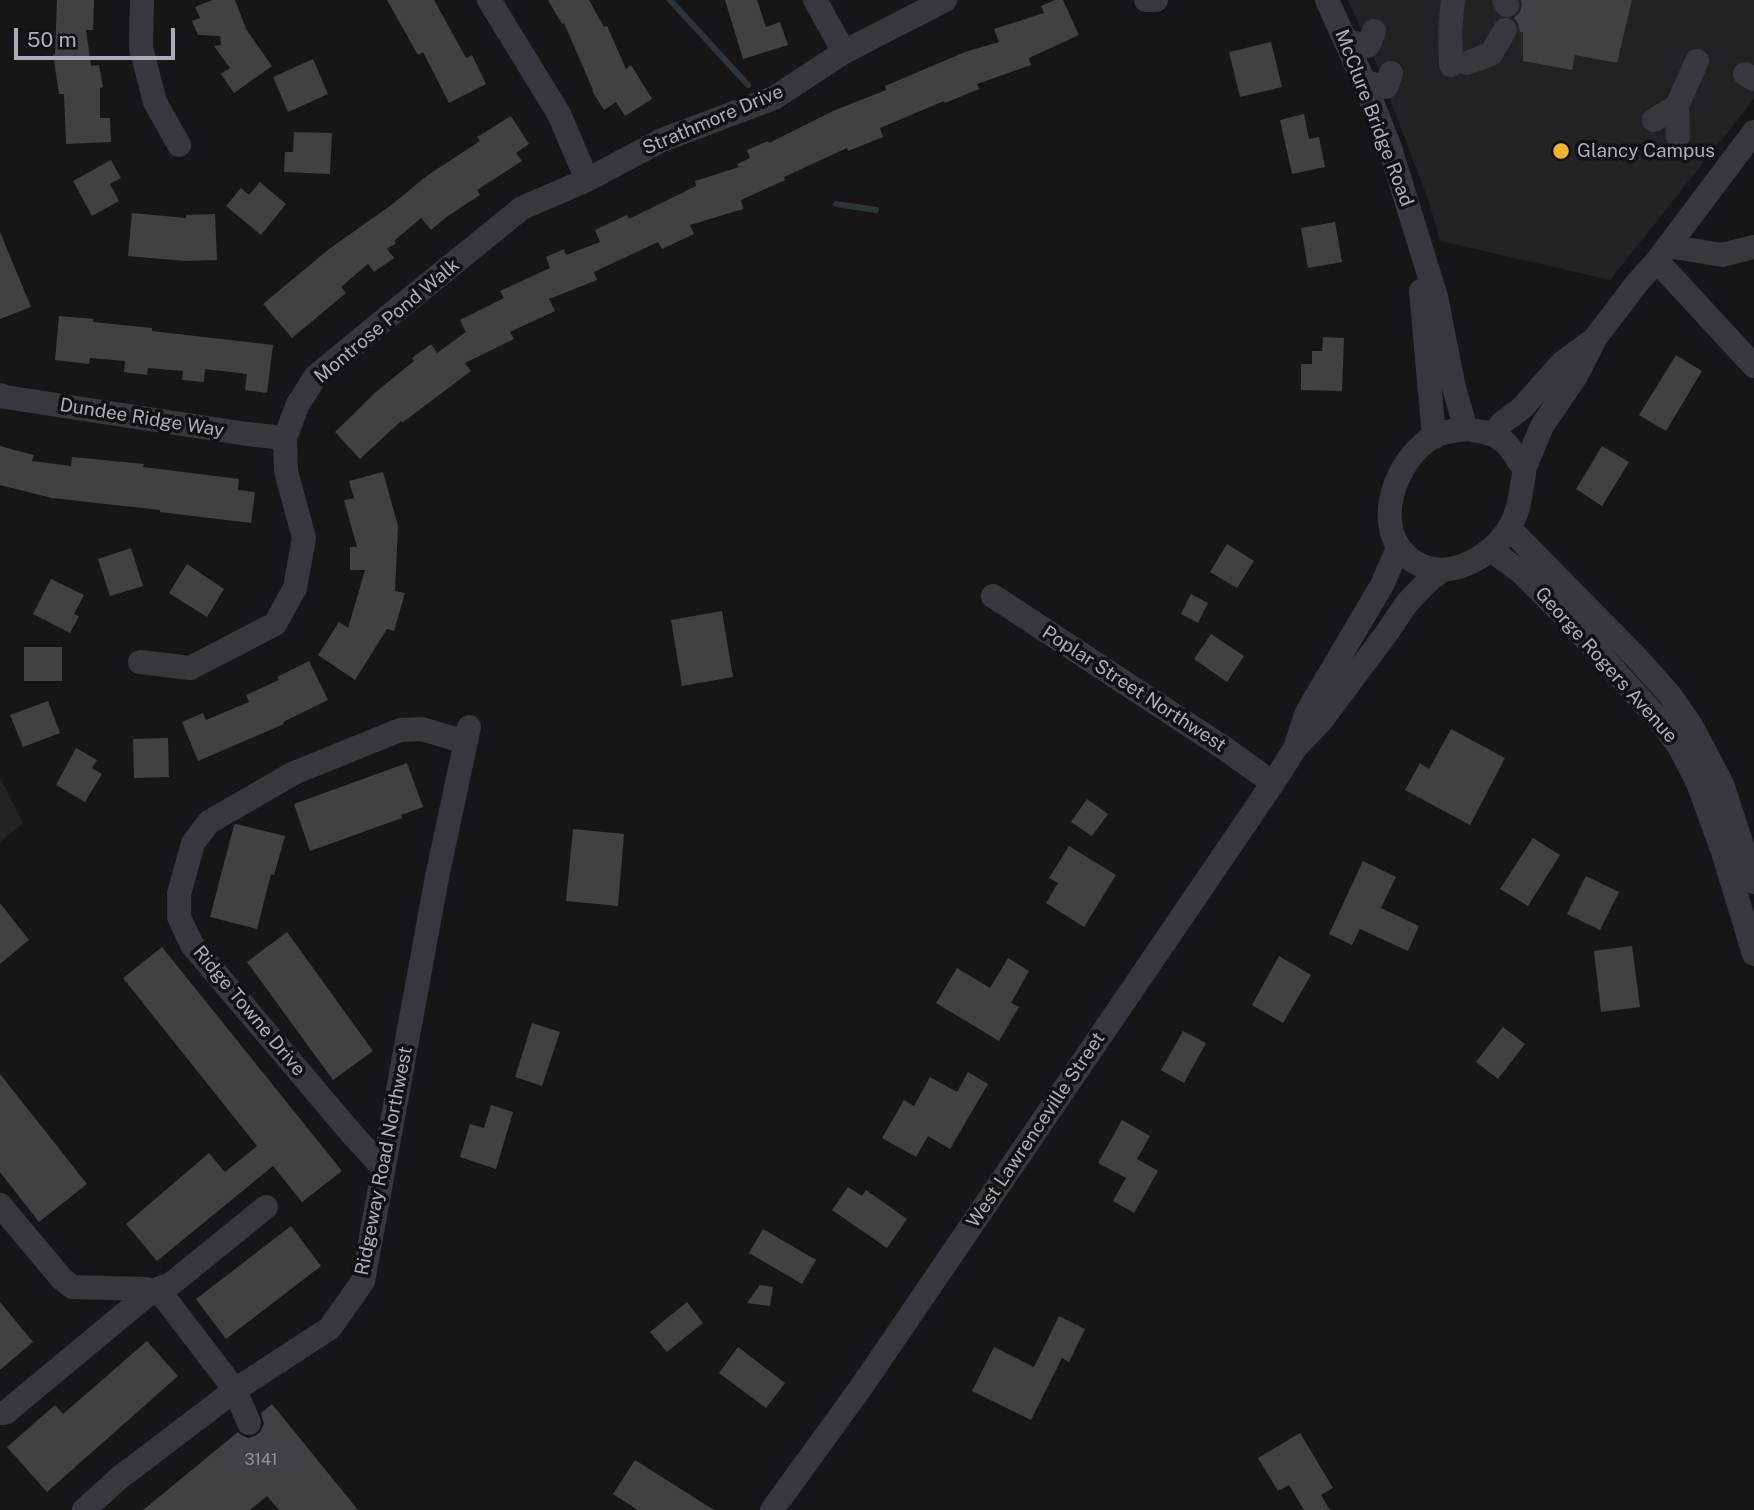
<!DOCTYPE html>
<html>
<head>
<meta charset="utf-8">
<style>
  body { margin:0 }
  #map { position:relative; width:1754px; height:1510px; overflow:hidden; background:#161618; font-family:"Public Sans",sans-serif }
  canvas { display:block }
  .scale { position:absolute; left:14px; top:28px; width:161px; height:32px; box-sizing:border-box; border:4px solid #a8adb8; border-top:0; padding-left:9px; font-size:21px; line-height:24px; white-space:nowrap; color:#a8adb8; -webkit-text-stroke:5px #111113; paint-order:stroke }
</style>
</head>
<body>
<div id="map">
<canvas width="1754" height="1510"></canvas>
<div class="scale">50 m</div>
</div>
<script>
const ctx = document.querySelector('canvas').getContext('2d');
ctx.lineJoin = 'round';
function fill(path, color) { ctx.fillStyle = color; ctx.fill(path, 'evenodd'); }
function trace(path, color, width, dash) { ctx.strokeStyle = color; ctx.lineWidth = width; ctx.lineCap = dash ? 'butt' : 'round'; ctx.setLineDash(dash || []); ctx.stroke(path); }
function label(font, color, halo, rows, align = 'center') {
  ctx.font = font + ' "Public Sans",sans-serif'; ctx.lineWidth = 7; ctx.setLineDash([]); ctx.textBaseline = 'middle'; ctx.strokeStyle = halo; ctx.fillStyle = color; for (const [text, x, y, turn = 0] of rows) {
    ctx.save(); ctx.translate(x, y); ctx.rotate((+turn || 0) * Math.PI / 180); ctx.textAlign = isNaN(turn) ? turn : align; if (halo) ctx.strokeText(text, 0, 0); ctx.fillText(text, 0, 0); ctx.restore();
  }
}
fill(new Path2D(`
  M 1348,0 L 1754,0 L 1754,99 L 1610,280 L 1440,241 L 1429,202 L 1371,50 Z
  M 0,777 L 23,823 L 0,842 Z`), '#222225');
trace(new Path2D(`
  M 670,0 L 748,85
  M 836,204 L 876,210`), '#2c353c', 6);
fill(new Path2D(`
  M 57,0 L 94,0 L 93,30 L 86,30 L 91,66 L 99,65 L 103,87 L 100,88 L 100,118 L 110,118 L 111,142 L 66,144 L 64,94 L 59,94 L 53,55 L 55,54 Z
  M 212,0 L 235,0 L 246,29 L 272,66 L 234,93 L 221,74 L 230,68 L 214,46 L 221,45 L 220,36 L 198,35 L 192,21 L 200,18 L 195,7 Z
  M 387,0 L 434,0 L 466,58 L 472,55 L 486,84 L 449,103 L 423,52 L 418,55 Z
  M 548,0 L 589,0 L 604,27 L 607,26 L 626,69 L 631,65 L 652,99 L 625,116 L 616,102 L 604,110 L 592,91 L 593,90 L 564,23 L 562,24 Z
  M 725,0 L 757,0 L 766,27 L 780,22 L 788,45 L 743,59 Z
  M 1055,0 L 1063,0 L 1079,35 L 1029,58 L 1031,65 L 977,84 L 979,89 L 945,103 L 944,101 L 880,128 L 883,137 L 848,151 L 847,148 L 784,177 L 785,180 L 741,200 L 743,209 L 690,225 L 694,234 L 662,249 L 658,242 L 594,272 L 597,280 L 549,299 L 555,311 L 510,332 L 514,339 L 465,363 L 471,371 L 402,423 L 401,421 L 360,459 L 335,432 L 377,391 L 414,361 L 412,358 L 431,344 L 437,353 L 466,332 L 460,320 L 504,298 L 500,291 L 550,268 L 546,257 L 564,249 L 566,255 L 600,242 L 595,230 L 627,215 L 629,219 L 696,186 L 695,181 L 739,167 L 737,164 L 750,158 L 747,150 L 768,141 L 769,143 L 833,111 L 886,90 L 885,86 L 932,66 L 965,52 L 999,42 L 994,29 L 1044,13 L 1041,6 Z
  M 1521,0 L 1632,0 L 1617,63 L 1575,55 L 1572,70 L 1523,61 L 1523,32 L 1520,32 L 1518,23 L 1514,18 L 1520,12 L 1522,5 Z
  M 1271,42 L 1282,87 L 1240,97 L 1229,52 Z
  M 313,59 L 328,94 L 288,112 L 273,77 Z
  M 1304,114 L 1309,139 L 1319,137 L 1325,167 L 1292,174 L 1280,120 Z
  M 511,116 L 529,144 L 516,153 L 522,161 L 477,190 L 480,195 L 448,216 L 431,230 L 421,218 L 394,241 L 396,243 L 387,249 L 394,258 L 374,272 L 368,264 L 341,287 L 346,293 L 292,338 L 263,304 L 329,249 L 390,206 L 428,175 L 480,141 L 477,137 Z
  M 294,132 L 332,133 L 330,174 L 284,172 L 285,152 L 293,152 Z
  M 111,160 L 121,178 L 110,184 L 119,201 L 92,216 L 73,181 Z
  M 260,182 L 286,204 L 261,235 L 226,206 L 241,188 L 249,195 Z
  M 132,213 L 186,218 L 186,215 L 215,214 L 217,260 L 185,261 L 128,256 Z
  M 1335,222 L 1342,262 L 1308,268 L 1301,228 Z
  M 0,232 L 31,307 L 0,319 Z
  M 59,316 L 94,319 L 93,322 L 152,328 L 152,331 L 273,345 L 267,393 L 245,390 L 247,374 L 205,369 L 204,382 L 182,380 L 183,371 L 148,368 L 147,375 L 124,372 L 125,361 L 90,358 L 89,364 L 55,360 Z
  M 1323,337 L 1344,338 L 1342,391 L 1301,390 L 1301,364 L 1312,364 L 1312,351 L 1322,351 Z
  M 1676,355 L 1702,371 L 1666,431 L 1639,415 Z
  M 0,446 L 34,455 L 32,461 L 71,466 L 72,457 L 144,464 L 143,467 L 239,479 L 238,490 L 255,492 L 251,523 L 160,512 L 160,510 L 52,498 L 0,485 Z
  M 1602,446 L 1629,462 L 1602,506 L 1576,489 Z
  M 383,472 L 398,526 L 395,591 L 405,593 L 394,631 L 387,629 L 355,680 L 318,655 L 339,622 L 348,628 L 365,570 L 350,570 L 350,547 L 357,547 L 344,500 L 354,498 L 349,481 Z
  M 1227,544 L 1254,561 L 1237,588 L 1210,572 Z
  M 131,548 L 143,586 L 110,596 L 98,559 Z
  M 187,564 L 224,589 L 207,617 L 169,593 Z
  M 51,579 L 84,595 L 74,614 L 79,616 L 70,633 L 33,614 Z
  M 1191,594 L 1208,603 L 1198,623 L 1181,614 Z
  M 722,611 L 733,677 L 682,686 L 671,620 Z
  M 1211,634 L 1244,656 L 1227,682 L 1194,659 Z
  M 24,647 L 62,647 L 62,681 L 24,681 Z
  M 309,661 L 328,700 L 283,722 L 284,724 L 198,761 L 182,722 L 203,713 L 206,720 L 249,702 L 246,695 L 279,680 L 277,677 Z
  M 48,701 L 60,733 L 23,747 L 10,715 Z
  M 1451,729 L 1505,758 L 1470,825 L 1405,790 L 1420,763 L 1429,769 Z
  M 168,738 L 169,777 L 134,778 L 133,739 Z
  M 76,748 L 97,760 L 92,768 L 102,774 L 85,802 L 56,785 Z
  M 407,763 L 423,807 L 401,815 L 402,818 L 310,851 L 294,804 Z
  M 1087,799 L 1108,814 L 1092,836 L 1071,822 Z
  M 236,824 L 285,836 L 274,875 L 271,874 L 257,929 L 210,917 L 234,825 Z
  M 573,829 L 624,834 L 618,906 L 566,901 Z
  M 1533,838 L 1560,855 L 1528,906 L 1500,889 Z
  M 1069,846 L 1116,875 L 1084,927 L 1046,903 L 1058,883 L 1049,878 Z
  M 1363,861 L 1396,877 L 1381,908 L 1419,926 L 1408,951 L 1360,929 L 1352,945 L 1329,934 Z
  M 1586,876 L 1619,892 L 1600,930 L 1567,914 Z
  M 0,903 L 29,940 L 0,964 Z
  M 287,932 L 373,1051 L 333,1080 L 247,962 Z
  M 1632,946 L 1640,1007 L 1601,1012 L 1594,951 Z
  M 162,947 L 342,1171 L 302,1202 L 273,1166 L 157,1261 L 126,1224 L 209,1153 L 225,1172 L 257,1146 L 123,978 Z
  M 1279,956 L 1311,975 L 1283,1023 L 1252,1005 Z
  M 1008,958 L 1029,971 L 1011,1003 L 1019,1007 L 999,1041 L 936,1003 L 957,968 L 990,988 Z
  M 532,1023 L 560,1032 L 542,1086 L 515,1077 Z
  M 1503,1027 L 1525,1044 L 1498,1079 L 1476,1062 Z
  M 1183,1031 L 1206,1043 L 1184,1083 L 1161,1070 Z
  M 968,1072 L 988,1084 L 950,1149 L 928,1136 L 916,1157 L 882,1138 L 904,1100 L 914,1106 L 930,1077 L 957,1092 Z
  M 0,1074 L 87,1184 L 39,1222 L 0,1172 Z
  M 491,1105 L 513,1112 L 496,1169 L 460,1157 L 470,1124 L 484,1128 Z
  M 1122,1120 L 1150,1136 L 1137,1159 L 1158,1171 L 1134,1213 L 1113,1201 L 1126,1178 L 1098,1163 Z
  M 848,1187 L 862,1196 L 866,1190 L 907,1219 L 887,1248 L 832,1210 Z
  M 291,1226 L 321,1266 L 226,1339 L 196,1299 Z
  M 763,1229 L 816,1260 L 802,1284 L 749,1253 Z
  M 760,1285 L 773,1287 L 770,1306 L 747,1303 Z
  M 0,1302 L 33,1342 L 0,1370 Z
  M 687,1302 L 703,1323 L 667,1352 L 650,1332 Z
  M 1059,1316 L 1085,1329 L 1069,1362 L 1062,1358 L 1031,1420 L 972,1391 L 994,1347 L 1034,1367 Z
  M 147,1341 L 178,1376 L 47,1492 L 7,1447 L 55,1405 L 63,1414 Z
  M 738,1347 L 785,1383 L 766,1408 L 719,1373 Z
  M 272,1404 L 358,1510 L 279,1510 L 267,1496 L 250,1510 L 143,1510 L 238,1432 L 241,1435 L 248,1438 L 255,1436 L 260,1432 L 264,1424 L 261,1413 Z
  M 1300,1433 L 1333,1488 L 1321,1495 L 1330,1510 L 1304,1510 L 1289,1485 L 1278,1491 L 1258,1458 Z
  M 635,1460 L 714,1510 L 638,1510 L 613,1494 Z`), '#404145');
trace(new Path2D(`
  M 142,0 L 141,48 L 155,102 L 179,145
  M 489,0 L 559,114 L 587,180
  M 815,0 L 844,52
  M 1146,0 L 1156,0
  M 1327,0 L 1364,82 L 1390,148 L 1436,297 L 1454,388 L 1466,429
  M 1504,0 L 1507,5
  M 1346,41 L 1368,46 L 1374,31
  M 1467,63 L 1491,54 L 1505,30
  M 1451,65 L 1450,30 L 1453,0
  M 1745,74 L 1754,79
  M 1364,82 L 1386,87 L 1391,73
  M 1654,120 L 1677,106
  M 1678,136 L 1677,106 L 1697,61
  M 1668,246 L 1722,255 L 1754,247
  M 1657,261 L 1754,366
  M 1421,291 L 1434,437
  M 0,395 L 5,397 L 247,434 L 285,438
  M 1466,429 C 1493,433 1504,435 1518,460 C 1520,463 1523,465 1524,469 C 1525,473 1523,480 1522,485 C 1521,499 1516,518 1508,530 C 1488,559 1446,583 1413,561 C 1368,531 1395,457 1435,436 C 1445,431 1456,431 1466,429 Z
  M 1494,435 L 1502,423 L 1522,408 L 1562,363 L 1590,342
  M 1524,469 L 1542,426 L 1576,376 L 1596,337 L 1637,283 L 1657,261 L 1754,132
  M 1509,528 L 1635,656 L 1670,695 L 1692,727 L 1722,784 L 1754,882
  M 1491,550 L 1523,574 L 1566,617 L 1661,722 L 1679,746 L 1698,783 L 1723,852 L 1754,954
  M 993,596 L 1224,748 L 1273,783
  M 140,662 L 190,668 L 275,624 L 295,588 L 304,538 L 286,471 L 285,438 L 298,404 L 316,376 L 384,320 L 522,208 L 587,180 L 662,140 L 774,98 L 844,52 L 945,0
  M 1297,742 L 1307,712 L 1382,585 L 1398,548
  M 383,1168 L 352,1134 L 192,945 L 179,917 L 179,894 L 193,843 L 209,822 L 294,773 L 400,730 L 422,729 L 465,742
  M 0,1205 L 62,1279 L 72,1287 L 146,1289 L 164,1297 L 235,1390 L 249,1423
  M 0,1413 L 5,1413 L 152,1291 L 171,1284 L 266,1207
  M 84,1510 L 118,1479 L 235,1390 L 330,1328 L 363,1281 L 437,877 L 469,727
  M 772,1510 L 862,1386 L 1273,783 L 1296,747 L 1321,721 L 1386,634 L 1407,603 L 1428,581 L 1441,571`), '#37383d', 24);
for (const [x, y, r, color] of [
  [1561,151,9,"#f2b134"]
]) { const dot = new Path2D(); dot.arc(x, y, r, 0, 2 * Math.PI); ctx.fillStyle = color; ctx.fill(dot); trace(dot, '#111113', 2.5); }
label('16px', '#8e929b', null, [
  ["3141",261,1460]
]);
label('19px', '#a8adb8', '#111113', [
  ["McClure Bridge Road",1374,118,69],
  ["Strathmore Drive",713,120,-23],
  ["Montrose Pond Walk",387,321,-40],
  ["Dundee Ridge Way",142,418,9],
  ["George Rogers Avenue",1606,665,48],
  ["Poplar Street Northwest",1134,689,33],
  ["Ridge Towne Drive",249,1011,50],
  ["West Lawrenceville Street",1036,1130,-56],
  ["Ridgeway Road Northwest",384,1161,-79]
]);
label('19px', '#a8adb8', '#111113', [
  ["Glancy Campus",1577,151]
], 'left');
</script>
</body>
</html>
